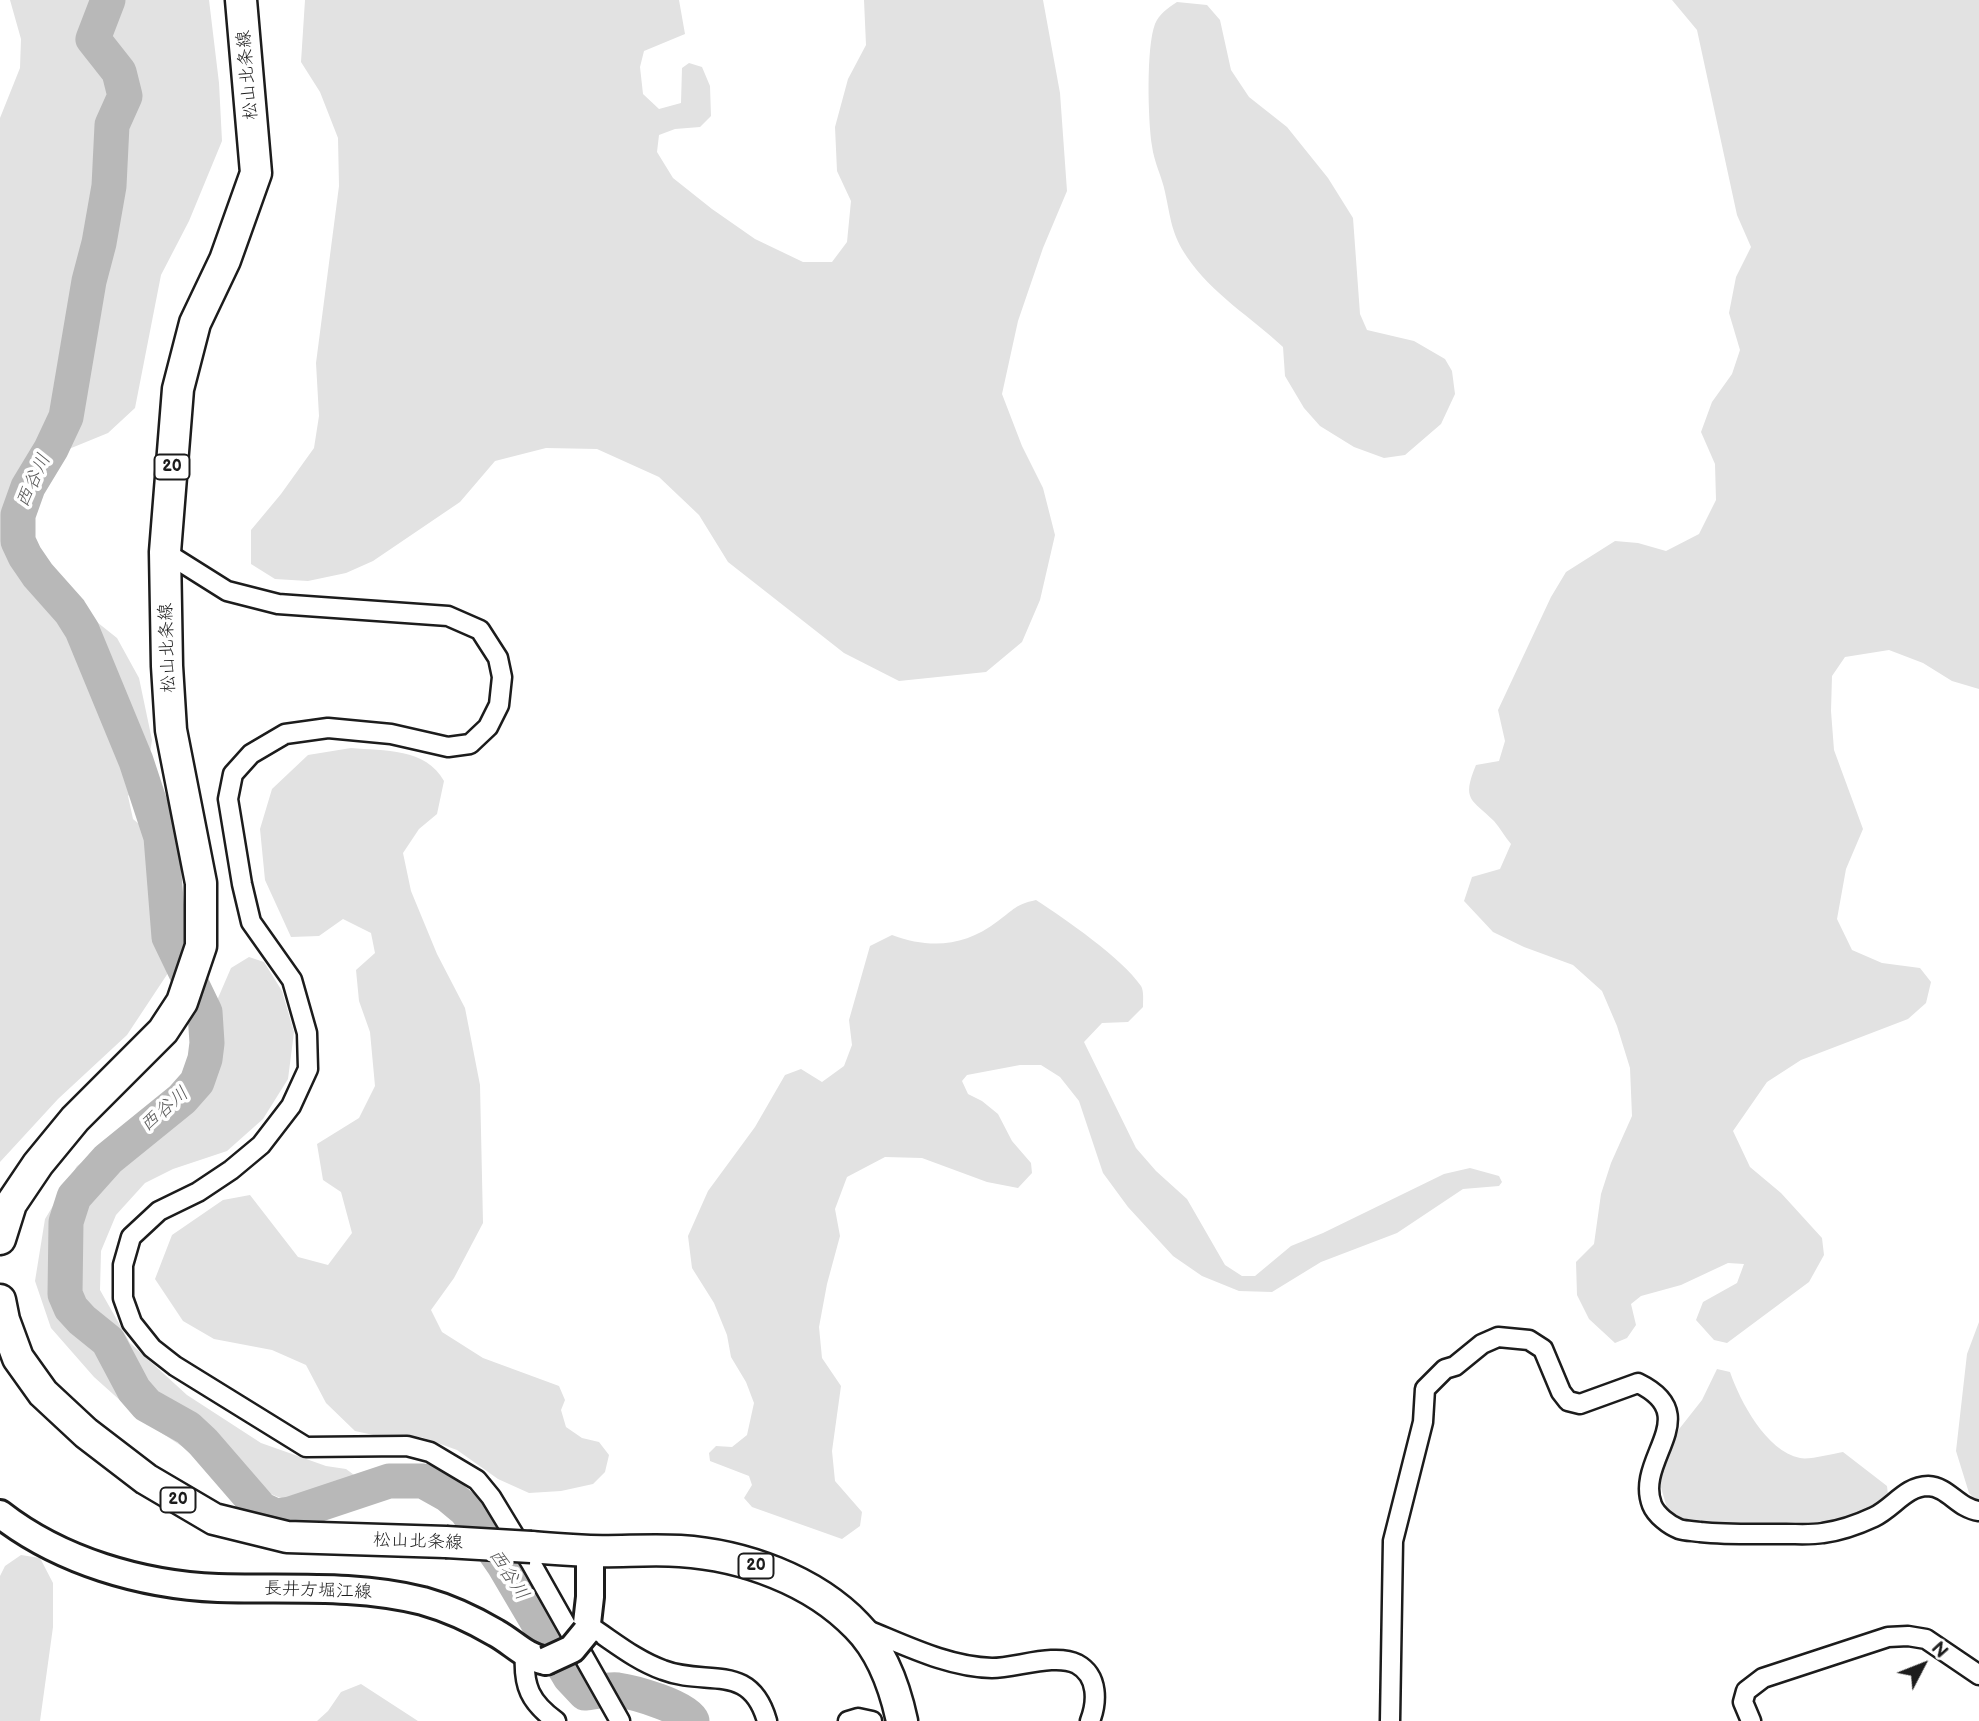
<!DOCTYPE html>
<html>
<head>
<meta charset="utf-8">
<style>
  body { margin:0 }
  #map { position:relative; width:1979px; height:1721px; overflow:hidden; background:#fff; font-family:"Balsamiq Sans",sans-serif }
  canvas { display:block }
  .north { position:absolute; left:1888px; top:1630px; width:70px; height:70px; -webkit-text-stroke:5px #fff; paint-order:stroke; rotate:48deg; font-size:19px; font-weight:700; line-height:28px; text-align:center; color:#1c1c1c }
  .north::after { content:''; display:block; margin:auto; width:24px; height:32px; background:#1c1c1c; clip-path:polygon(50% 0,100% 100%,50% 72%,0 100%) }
</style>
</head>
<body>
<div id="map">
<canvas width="1979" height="1721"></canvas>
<div class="north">N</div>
</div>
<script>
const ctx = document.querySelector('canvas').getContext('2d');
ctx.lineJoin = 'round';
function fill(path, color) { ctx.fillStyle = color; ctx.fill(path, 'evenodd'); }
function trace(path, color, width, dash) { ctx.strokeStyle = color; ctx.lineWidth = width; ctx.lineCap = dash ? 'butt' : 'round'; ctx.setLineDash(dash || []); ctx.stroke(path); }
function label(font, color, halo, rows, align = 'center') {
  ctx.font = font + ' "Balsamiq Sans","Klee One",sans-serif'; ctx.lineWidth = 7; ctx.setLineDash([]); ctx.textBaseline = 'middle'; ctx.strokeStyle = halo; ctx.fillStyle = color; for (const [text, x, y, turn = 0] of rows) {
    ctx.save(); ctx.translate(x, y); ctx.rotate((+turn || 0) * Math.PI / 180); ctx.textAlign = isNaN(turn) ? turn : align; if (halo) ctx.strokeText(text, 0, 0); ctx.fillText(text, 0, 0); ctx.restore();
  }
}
fill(new Path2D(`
  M 10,0 L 209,0 L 219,83 L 222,141 L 189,221 L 161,275 L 135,408 L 108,433 L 64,451 L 36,491 L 27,544 L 58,591 L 117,638 L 139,678 L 152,740 L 147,773 L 128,796 L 133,819 L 165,846 L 178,912 L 168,973 L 127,1035 L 58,1099 L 0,1162 L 0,118 L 20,68 L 21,39 Z
  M 305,0 L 679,0 L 685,34 L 644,51 L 640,67 L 643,94 L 659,109 L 681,103 L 682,68 L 689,63 L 702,67 L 710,86 L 711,116 L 700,127 L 675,129 L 659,135 L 657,152 L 673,178 L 712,209 L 755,239 L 803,262 L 832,262 L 847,242 L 851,201 L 837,171 L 835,127 L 848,79 L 866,45 L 864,0 L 1043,0 L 1060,93 L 1067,191 L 1043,248 L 1018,321 L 1002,394 L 1022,446 L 1043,488 L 1055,535 L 1040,600 L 1022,642 L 986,672 L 899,681 L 844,653 L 728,562 L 699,515 L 659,477 L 597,449 L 546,448 L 495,461 L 460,502 L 373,561 L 346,573 L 308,581 L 275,579 L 251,564 L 251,530 L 281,494 L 314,448 L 319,416 L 316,363 L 339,186 L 338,138 L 320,92 L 301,62 Z
  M 1672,0 L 1979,0 L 1979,689 L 1952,681 L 1923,663 L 1889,650 L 1845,657 L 1832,676 L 1831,711 L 1834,750 L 1863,829 L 1846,869 L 1837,919 L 1852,950 L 1882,963 L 1920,968 L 1931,982 L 1926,1003 L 1908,1019 L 1801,1060 L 1767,1082 L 1733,1131 L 1750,1167 L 1781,1193 L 1822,1238 L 1824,1255 L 1809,1282 L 1727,1343 L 1714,1340 L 1696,1320 L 1703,1302 L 1737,1283 L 1744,1264 L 1728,1263 L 1681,1285 L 1641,1296 L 1631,1304 L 1636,1325 L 1627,1338 L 1615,1343 L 1589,1319 L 1577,1295 L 1576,1262 L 1594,1244 L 1601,1194 L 1611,1163 L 1632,1116 L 1630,1068 L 1617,1026 L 1602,991 L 1573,965 L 1524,947 L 1493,932 L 1464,901 L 1472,877 L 1500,869 L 1511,844 C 1505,837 1500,828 1494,821 C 1472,799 1461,801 1476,765 L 1499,761 L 1505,741 L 1498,710 L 1551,597 L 1566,572 L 1615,541 L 1638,543 L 1666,551 L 1699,534 L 1716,500 L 1715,464 L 1701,432 L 1712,402 L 1732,374 L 1740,350 L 1729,313 L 1736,277 L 1751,247 L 1737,215 L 1697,30 Z
  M 1177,2 L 1207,5 L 1220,20 L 1231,70 L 1249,97 L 1287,127 L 1328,178 L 1353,218 L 1360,314 L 1367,330 L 1414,341 L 1445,359 L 1452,371 L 1455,394 L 1441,424 L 1405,455 L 1384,458 L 1354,447 L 1320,426 L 1304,408 L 1285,376 L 1283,347 C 1251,317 1212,294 1187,257 C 1171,233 1171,219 1165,192 C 1162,177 1154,162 1152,146 C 1148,121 1146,47 1155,24 C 1159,14 1168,8 1177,2 Z
  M 351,748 C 384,751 426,748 444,781 L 437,814 L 419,829 L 403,853 L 411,891 L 437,954 L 465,1008 L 480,1085 L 483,1223 L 454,1278 L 431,1310 L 442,1332 L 483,1358 L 559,1386 L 565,1400 L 561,1410 L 566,1427 L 582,1438 L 599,1442 L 609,1455 L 605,1472 L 593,1484 L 561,1491 L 529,1493 L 498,1479 L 457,1450 L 421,1437 L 378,1436 L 355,1431 L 326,1403 L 306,1365 L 272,1350 L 214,1339 L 183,1321 L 155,1279 L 172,1235 L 223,1200 L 250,1195 L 298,1257 L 328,1265 L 352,1233 L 341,1192 L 323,1180 L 317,1144 L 359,1118 L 375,1086 L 370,1032 L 359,1001 L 356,970 L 375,953 L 371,933 L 343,919 L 319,936 L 291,937 L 265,880 L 260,829 L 272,789 L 308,755 Z
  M 1036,900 C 1065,919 1122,958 1141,986 C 1144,991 1143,1000 1143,1007 L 1128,1022 L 1102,1023 L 1084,1042 L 1136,1148 L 1156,1171 L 1187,1199 L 1225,1265 L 1242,1276 L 1255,1276 L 1291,1246 L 1323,1233 L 1444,1174 L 1470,1168 L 1499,1176 L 1502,1182 L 1499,1186 L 1463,1189 L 1397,1233 L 1321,1262 L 1272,1292 L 1239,1291 L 1202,1276 L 1173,1256 L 1128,1207 L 1103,1173 L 1079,1101 L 1060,1077 L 1041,1065 L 1020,1065 L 967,1075 L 962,1081 L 968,1094 L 982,1101 L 998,1114 L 1012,1141 L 1031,1163 L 1032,1173 L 1018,1188 L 987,1182 L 922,1158 L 885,1157 L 847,1177 L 835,1209 L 840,1236 L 827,1284 L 819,1327 L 822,1358 L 841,1386 L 832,1451 L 835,1481 L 862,1512 L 860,1526 L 842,1539 L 752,1507 L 744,1498 L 752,1485 L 749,1476 L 710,1461 L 709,1453 L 716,1446 L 732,1447 L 747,1435 L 754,1403 L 746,1382 L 731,1357 L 727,1335 L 714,1303 L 692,1268 L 688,1236 L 708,1191 L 755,1127 L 785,1075 L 801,1069 L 822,1082 L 844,1066 L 852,1045 L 849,1020 L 870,946 L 892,935 C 930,949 964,947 998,921 C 1015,909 1014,905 1036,900 Z
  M 249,957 L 264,962 L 282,991 L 294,1032 L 288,1079 L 263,1119 L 227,1151 L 173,1169 L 145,1183 L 116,1215 L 101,1251 L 100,1290 L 130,1343 L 187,1395 L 261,1443 L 326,1466 L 346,1469 L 361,1480 L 361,1492 L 347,1506 L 319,1509 L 278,1497 L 233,1478 L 183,1447 L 142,1420 L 94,1377 L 51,1328 L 35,1281 L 45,1219 L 77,1166 L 123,1133 L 176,1084 L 199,1042 L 231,968 Z
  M 1979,1322 L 1979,1499 L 1974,1498 L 1969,1493 L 1956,1451 L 1967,1354 Z
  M 1717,1369 L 1730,1372 C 1740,1401 1766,1451 1800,1458 C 1809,1460 1832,1454 1843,1452 L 1887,1486 L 1888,1495 L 1875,1508 L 1822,1530 L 1783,1525 L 1756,1532 L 1708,1531 L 1669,1515 L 1658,1477 L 1676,1433 L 1702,1400 Z
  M 21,1555 L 40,1558 L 53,1583 L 53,1627 L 40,1721 L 0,1721 L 0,1576 L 5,1566 Z
  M 361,1684 L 418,1721 L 317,1721 L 328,1711 L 341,1692 Z`), '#e2e2e2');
trace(new Path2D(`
  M 690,1715 L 705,1721`), '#7a7a7a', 6);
trace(new Path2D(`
  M 108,0 L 93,39 L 119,72 L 125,96 L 112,125 L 109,186 L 99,243 L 89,281 L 66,417 L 51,449 L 28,487 L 18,515 L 18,541 L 25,556 L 38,575 L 70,611 L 82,630 L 136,761 L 161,837 L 169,937 L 205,1012 L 207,1043 L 205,1059 L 197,1082 L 182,1099 L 108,1159 L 74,1197 L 66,1222 L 65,1294 L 71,1308 L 82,1320 L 108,1341 L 134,1390 L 147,1405 L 188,1428 L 203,1442 L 261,1509 L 276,1516 L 290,1514 L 389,1481 L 423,1481 L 448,1495 L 466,1510 L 504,1565 L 570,1677 L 585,1693 C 595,1692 607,1689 618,1690 C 633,1692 687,1707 692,1721`), '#b8b8b8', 35);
const minor = new Path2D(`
  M 165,552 L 227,591 L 278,604 L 448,616 L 480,630 L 498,658 L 502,677 L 499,705 L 488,727 L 470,744 L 448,747 L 391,734 L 328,728 L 285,734 L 251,754 L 233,774 L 228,799 L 242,884 L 251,922 L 292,980 L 307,1033 L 308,1069 L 291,1106 L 261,1145 L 231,1170 L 198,1192 L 159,1211 L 131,1237 L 123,1265 L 123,1298 L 132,1323 L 152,1348 L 175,1366 L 306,1447 L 407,1446 L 430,1452 L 477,1480 L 491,1497 L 531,1563 L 620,1721
  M 588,1625 C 613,1641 635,1660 663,1670 C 706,1687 750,1661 767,1721
  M 865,1629 C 905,1645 948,1667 992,1668 C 1016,1668 1055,1653 1077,1664 C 1099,1676 1097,1703 1090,1721
  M 525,1655 C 523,1686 530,1702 556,1721
  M 848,1721 L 858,1718 L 872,1721
  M 1390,1721 L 1393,1541 L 1423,1422 L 1425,1389 L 1445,1369 L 1455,1366 L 1482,1344 L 1498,1337 L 1529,1340 L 1543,1349 L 1561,1392 L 1568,1401 L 1580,1404 L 1638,1383 C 1706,1416 1634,1459 1652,1505 C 1656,1515 1669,1525 1679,1529 C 1685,1531 1694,1531 1700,1532 C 1729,1535 1757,1534 1786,1534 C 1798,1534 1811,1535 1823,1533 C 1838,1531 1859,1524 1874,1517 C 1893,1508 1906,1486 1928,1486 C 1949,1487 1957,1508 1979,1511
  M 1751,1721 L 1743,1702 L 1746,1691 L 1763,1678 L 1888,1637 L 1908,1636 L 1926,1639 L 1979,1675`);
const secondary = new Path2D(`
  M 0,1514 C 60,1561 142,1585 218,1588 C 286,1590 356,1584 423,1601 C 448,1608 474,1620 496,1633 C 514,1643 525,1657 546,1661
  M 586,1632 L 590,1597 L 590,1551`);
const primary = new Path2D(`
  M 0,1239 L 11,1204 L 38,1164 L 75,1119 L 163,1031 L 182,1002 L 201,946 L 201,883 L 171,730 L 167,666 L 165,552 L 178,389 L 195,323 L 225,260 L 256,173 L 241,0
  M 0,1300 L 4,1320 L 18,1358 L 43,1393 L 86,1433 L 146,1479 L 214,1519 L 287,1537 L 446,1542
  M 531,1547 C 551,1549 570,1550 590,1551 C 620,1552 650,1549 680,1551 C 743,1555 813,1580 857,1626 C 882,1651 895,1688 902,1721`);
trace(minor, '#1c1c1c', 23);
trace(secondary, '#1c1c1c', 32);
trace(primary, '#1c1c1c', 35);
trace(minor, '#fff', 18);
trace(secondary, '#fff', 26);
trace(primary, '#fff', 30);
const secondaryBridge = new Path2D(`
  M 546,1661 L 572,1649 L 586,1632`);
const primaryBridge = new Path2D(`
  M 446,1542 L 531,1547`);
trace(secondaryBridge, '#1c1c1c', 32, []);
trace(primaryBridge, '#1c1c1c', 35, []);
trace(secondaryBridge, '#fff', 26);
trace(primaryBridge, '#fff', 30);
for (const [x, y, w] of [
  [172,467,35],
  [178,1500,35],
  [756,1566,35]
]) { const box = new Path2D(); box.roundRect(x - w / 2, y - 12.5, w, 25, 5); ctx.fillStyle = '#fff'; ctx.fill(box); trace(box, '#1c1c1c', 2); }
label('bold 16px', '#1c1c1c', null, [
  ["20",172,467],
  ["20",178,1500],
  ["20",756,1566]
]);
label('18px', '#1c1c1c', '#fff', [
  ["松山北条線",248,75,-95],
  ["松山北条線",168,648,-92],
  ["松山北条線",418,1542,2],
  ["長井方堀江線",318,1591,2]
]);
label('italic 19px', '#5a5a5a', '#fff', [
  ["西谷川",34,481,-65],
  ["西谷川",165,1110,-41],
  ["西谷川",508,1575,57]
]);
</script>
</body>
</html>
